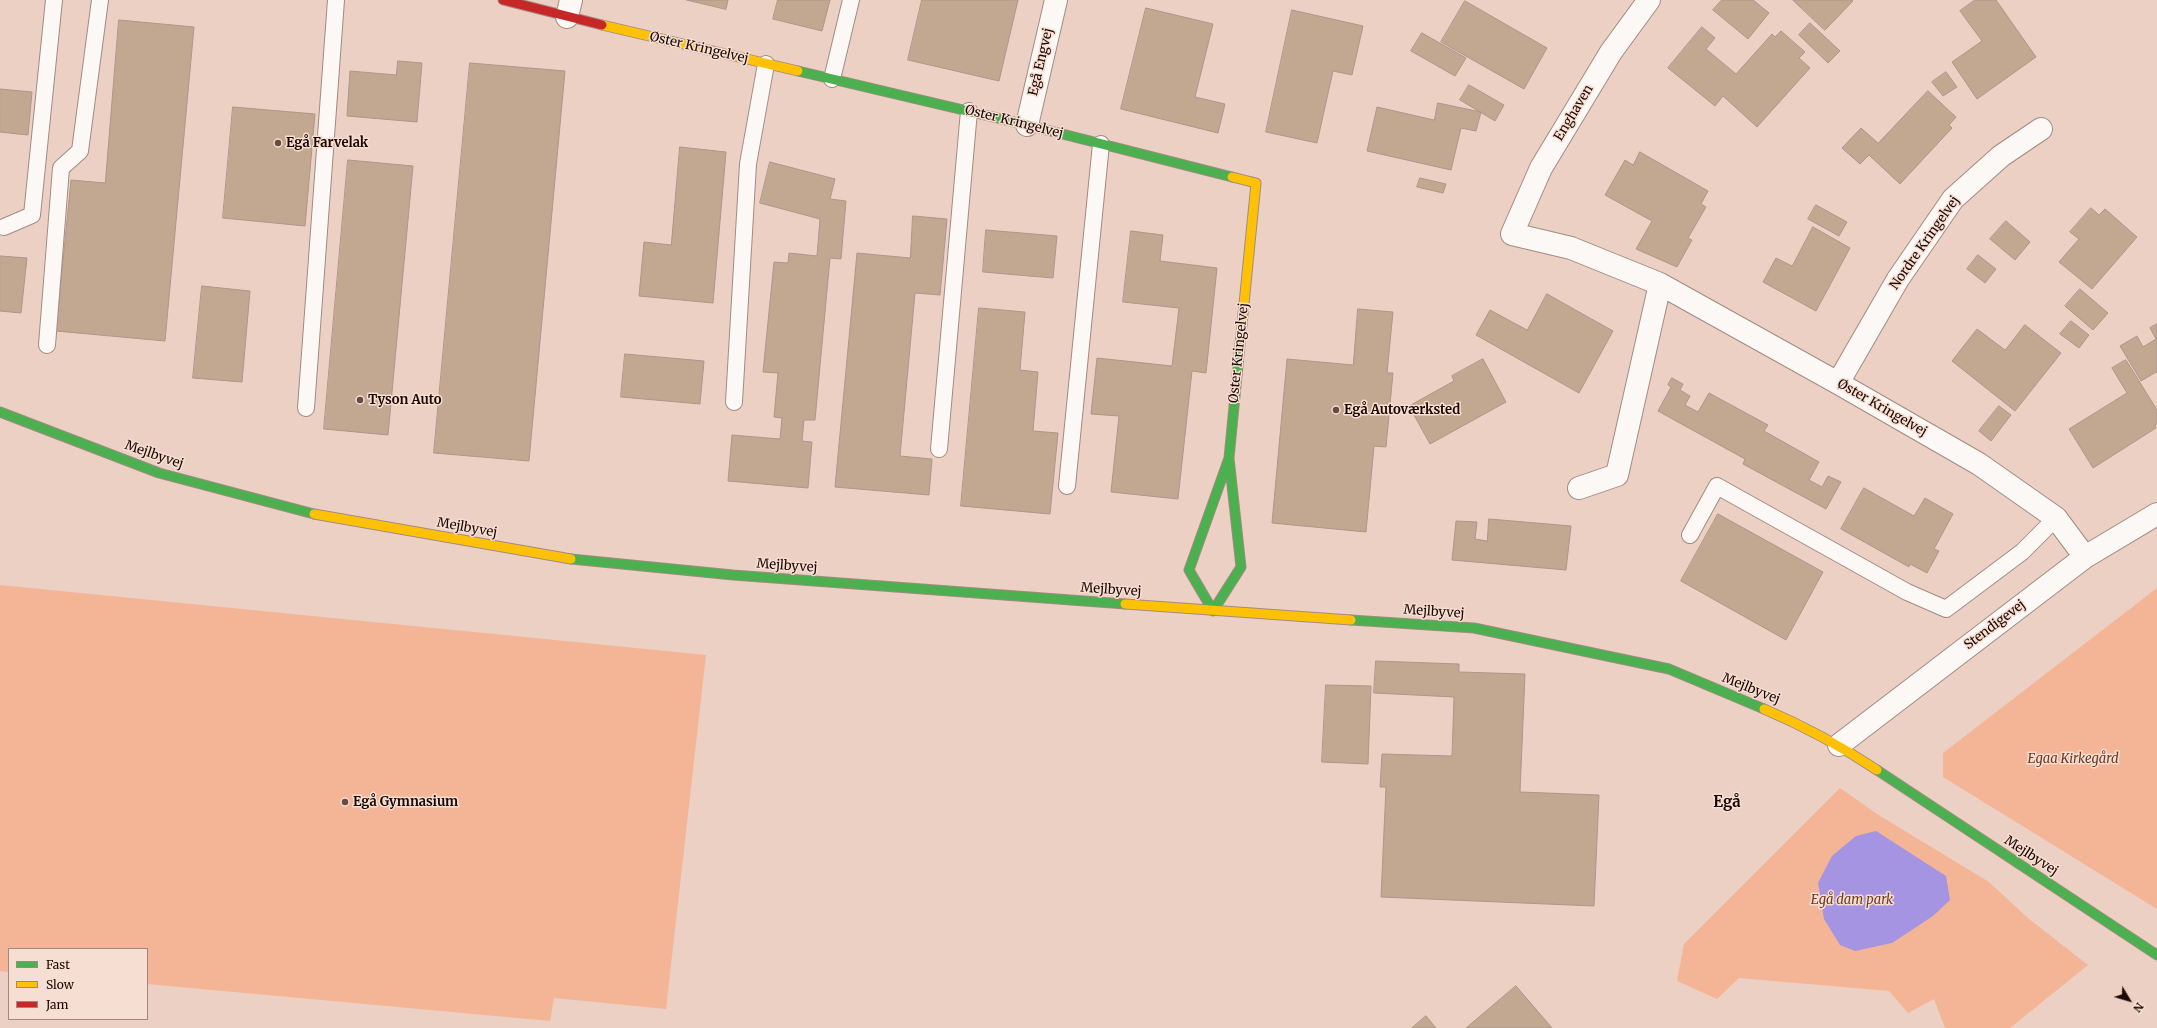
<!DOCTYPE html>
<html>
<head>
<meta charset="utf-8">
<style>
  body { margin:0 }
  #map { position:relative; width:2157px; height:1028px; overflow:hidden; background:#ecd0c4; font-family:Merriweather,serif }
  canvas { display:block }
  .legend { position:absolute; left:8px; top:948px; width:140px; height:72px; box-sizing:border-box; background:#f7ded2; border:1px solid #9f887e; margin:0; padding:5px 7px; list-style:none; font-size:12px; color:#1a0701 }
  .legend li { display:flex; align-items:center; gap:8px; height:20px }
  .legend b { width:20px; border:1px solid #9f887e }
  .north { position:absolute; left:2109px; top:980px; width:40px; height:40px; -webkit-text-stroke:3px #f7ded2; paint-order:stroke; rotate:128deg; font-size:11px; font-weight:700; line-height:16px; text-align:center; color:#1a0701 }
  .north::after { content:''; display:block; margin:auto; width:14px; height:18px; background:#1a0701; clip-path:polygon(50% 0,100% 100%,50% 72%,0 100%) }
</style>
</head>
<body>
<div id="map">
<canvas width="2157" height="1028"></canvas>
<ul class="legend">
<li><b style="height:5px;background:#4caf50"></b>Fast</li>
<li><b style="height:5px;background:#ffc107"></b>Slow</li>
<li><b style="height:5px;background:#c62828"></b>Jam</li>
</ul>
<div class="north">N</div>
</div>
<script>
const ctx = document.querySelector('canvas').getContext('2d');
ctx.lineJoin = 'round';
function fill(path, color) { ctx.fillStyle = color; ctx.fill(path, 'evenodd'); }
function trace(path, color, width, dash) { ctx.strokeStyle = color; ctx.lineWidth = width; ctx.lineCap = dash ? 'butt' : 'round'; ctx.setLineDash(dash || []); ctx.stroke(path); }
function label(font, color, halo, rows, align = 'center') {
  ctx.font = font + ' Merriweather,serif'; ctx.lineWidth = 3; ctx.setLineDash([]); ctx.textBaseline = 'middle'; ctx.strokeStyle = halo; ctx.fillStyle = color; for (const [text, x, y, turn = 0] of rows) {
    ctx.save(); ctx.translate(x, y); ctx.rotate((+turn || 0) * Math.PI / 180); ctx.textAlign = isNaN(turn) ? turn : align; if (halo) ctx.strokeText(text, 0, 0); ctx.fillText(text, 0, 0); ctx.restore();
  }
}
fill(new Path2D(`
  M 0,585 L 706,655 L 666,1009 L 554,998 L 550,1021 L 147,984 L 147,949 L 9,949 L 9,972 L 0,971 Z
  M 2157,588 L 2157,909 L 1943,777 L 1943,753 Z
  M 1840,788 L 1877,814 L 1989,882 L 2029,919 L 2088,965 L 2010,1028 L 1945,1028 L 1934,999 L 1908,1013 L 1889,991 L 1739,978 L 1717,999 L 1677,981 L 1684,944 Z`), '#f4b496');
fill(new Path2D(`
  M 1876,831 L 1946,876 L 1950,900 L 1933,916 L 1892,943 L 1855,951 L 1840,945 L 1824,919 L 1818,883 L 1832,856 L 1856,836 Z`), '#a594e1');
const building = new Path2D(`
  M 687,0 L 728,0 L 726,9 Z
  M 778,0 L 830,0 L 822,31 L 773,19 Z
  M 922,0 L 1018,0 L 999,81 L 908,60 Z
  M 1722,0 L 1753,0 L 1769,13 L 1748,39 L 1713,10 Z
  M 1793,0 L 1852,0 L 1853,1 L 1825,30 Z
  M 1975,0 L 1996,0 L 2036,57 L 1977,99 L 1952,62 L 1982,41 L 1960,11 Z
  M 1465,1 L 1547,48 L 1524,89 L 1441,42 Z
  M 1146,8 L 1213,24 L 1195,97 L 1225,104 L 1218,133 L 1121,109 Z
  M 1292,10 L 1363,26 L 1352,75 L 1333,71 L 1317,143 L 1266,132 Z
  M 119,20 L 194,27 L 165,341 L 56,331 L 71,180 L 105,183 Z
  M 1810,23 L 1840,51 L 1828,63 L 1799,35 Z
  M 1702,27 L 1715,38 L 1706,49 L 1736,74 L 1772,34 L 1775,37 L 1781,31 L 1805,52 L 1799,58 L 1810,68 L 1757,127 L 1723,96 L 1715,106 L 1668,68 Z
  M 1422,33 L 1466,58 L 1455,76 L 1411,51 Z
  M 398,61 L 422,63 L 417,122 L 347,116 L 350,71 L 396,75 Z
  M 470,63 L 565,71 L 529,461 L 434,453 Z
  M 1946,72 L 1957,87 L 1943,96 L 1932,82 Z
  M 1469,85 L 1504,105 L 1495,121 L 1460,100 Z
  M 0,89 L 32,92 L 28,135 L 0,132 Z
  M 1928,91 L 1956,117 L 1949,125 L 1952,128 L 1900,184 L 1869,155 L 1860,164 L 1842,148 L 1861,128 L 1878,143 Z
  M 1438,103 L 1481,112 L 1476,131 L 1461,128 L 1451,170 L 1367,151 L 1377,107 L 1434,120 Z
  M 233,107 L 315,114 L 305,226 L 223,218 Z
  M 680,147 L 726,152 L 713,303 L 639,296 L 644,242 L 671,245 Z
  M 1640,152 L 1708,191 L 1701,204 L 1706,207 L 1688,238 L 1692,240 L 1677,267 L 1636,249 L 1652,221 L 1605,195 L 1625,160 L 1633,165 Z
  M 348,160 L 413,166 L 388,435 L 324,429 Z
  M 770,162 L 835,179 L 830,199 L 846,201 L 841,259 L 830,258 L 815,420 L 804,420 L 802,441 L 812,442 L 808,488 L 728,481 L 732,435 L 780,439 L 782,418 L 774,417 L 778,373 L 763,372 L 774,262 L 788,263 L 789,253 L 817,256 L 820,219 L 760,203 Z
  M 1420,178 L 1446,184 L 1443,193 L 1417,187 Z
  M 1816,205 L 1847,222 L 1839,236 L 1808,219 Z
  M 2091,208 L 2099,215 L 2105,209 L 2137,237 L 2092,289 L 2059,262 L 2079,239 L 2070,232 Z
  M 913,216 L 947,219 L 940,295 L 915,293 L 900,456 L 932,459 L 929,495 L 835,487 L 857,253 L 910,258 Z
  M 2006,221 L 2030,242 L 2015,260 L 1990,239 Z
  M 1813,227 L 1850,248 L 1816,311 L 1763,282 L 1776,258 L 1792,266 Z
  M 986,230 L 1057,236 L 1053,278 L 983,272 Z
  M 1131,231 L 1163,235 L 1160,261 L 1217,268 L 1206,373 L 1192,371 L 1178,499 L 1111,492 L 1119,416 L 1091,414 L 1097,358 L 1172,366 L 1179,308 L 1123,302 Z
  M 1978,255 L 1996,269 L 1985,283 L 1967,269 Z
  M 0,256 L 27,258 L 21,313 L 0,311 Z
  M 202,286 L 250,291 L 242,382 L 193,378 Z
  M 2080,289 L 2108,313 L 2093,330 L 2065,306 Z
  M 1547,294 L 1613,331 L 1579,393 L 1476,335 L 1490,310 L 1527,330 Z
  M 979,308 L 1025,312 L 1020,370 L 1038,372 L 1033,431 L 1058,433 L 1050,514 L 961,506 Z
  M 1358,309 L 1393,312 L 1387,373 L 1393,373 L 1386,447 L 1374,446 L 1366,532 L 1272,523 L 1287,359 L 1353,365 Z
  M 2071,321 L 2089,335 L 2079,348 L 2060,334 Z
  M 2157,324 L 2157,373 L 2156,372 L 2141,381 L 2120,346 L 2137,336 L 2143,347 L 2156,339 L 2150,328 Z
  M 2025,325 L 2061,353 L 2015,411 L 1952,361 L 1977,329 L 2005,350 Z
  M 625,354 L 704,361 L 700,404 L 621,397 Z
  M 1483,359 L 1506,402 L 1430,444 L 1409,406 L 1454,381 L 1452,376 Z
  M 2126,360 L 2157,410 L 2157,424 L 2155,425 L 2156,428 L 2093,468 L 2069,429 L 2127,393 L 2112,368 Z
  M 1672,378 L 1683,384 L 1680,390 L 1690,396 L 1685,405 L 1698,412 L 1709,393 L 1768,425 L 1764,431 L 1819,462 L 1809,480 L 1822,487 L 1828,476 L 1841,482 L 1826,509 L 1743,464 L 1745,459 L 1658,411 L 1671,387 L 1668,385 Z
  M 1999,406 L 2011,415 L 1991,441 L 1979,431 Z
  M 1864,488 L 1914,516 L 1925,498 L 1953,514 L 1934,549 L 1939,551 L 1927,573 L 1910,564 L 1909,567 L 1841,529 Z
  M 1718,514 L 1823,572 L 1786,640 L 1681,581 Z
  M 1489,519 L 1571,526 L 1566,570 L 1452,560 L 1456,521 L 1477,522 L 1475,539 L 1487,541 Z
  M 1376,661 L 1459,664 L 1459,672 L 1525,674 L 1520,792 L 1599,795 L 1594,906 L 1381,897 L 1386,787 L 1380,787 L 1382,754 L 1452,756 L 1454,697 L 1374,693 Z
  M 1326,685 L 1371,686 L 1368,764 L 1322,762 Z
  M 1516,986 L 1552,1028 L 1466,1028 L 1479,1017 Z
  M 1426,1016 L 1436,1028 L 1412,1028 Z`);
fill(building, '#c2a791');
trace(building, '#ac978a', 1);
const lane = new Path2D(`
  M 832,79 L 851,0
  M 4,227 L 32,215 L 54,0
  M 47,345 L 61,168 L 80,151 L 100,0
  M 734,402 L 748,164 L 766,64
  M 306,408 L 336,0
  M 939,449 L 969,111
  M 1067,486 L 1101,144
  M 1690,535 L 1717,486 L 1907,592 L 1946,609 L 2022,552 L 2056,518`);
const street = new Path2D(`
  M 1649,0 L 1611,52 L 1541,168 L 1512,234 L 1571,248 L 1660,284 L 1838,383 L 1979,464 L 2056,518 L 2085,557
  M 567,17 L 571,0
  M 1027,125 L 1056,0
  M 1838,383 L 1898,279 L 1953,199 L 2001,156 L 2041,129
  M 1579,488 L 1617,475 L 1660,284
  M 1839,745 L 2085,557 L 2157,514`);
const fast = new Path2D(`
  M 798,71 L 1027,125 L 1232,177
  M 0,412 L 159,473 L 314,514
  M 1229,458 L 1189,570 L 1213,611 L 1241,567 L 1229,458 L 1242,324
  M 571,559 L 733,575 L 1125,604
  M 1351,620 L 1474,628 L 1669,669 L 1764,709
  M 1877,770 L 2157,955`);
const slow = new Path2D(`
  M 602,25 L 798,71
  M 1232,177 L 1256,183 L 1242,324
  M 314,514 L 571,559
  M 1125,604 L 1351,620
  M 1764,709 C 1804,726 1841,746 1877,770`);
const jam = new Path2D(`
  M 503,0 L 602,25`);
trace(lane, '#a28b81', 18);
trace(street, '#a28b81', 24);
trace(fast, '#a28b81', 11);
trace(slow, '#a28b81', 11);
trace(jam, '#a28b81', 11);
trace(lane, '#fcf8f6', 16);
trace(street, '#fcf8f6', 22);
trace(fast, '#4caf50', 9);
trace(slow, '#ffc107', 9);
trace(jam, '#c62828', 9);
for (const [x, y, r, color] of [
  [278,143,4,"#644d45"],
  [360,400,4,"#644d45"],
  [1336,410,4,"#644d45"],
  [345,802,4,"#644d45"]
]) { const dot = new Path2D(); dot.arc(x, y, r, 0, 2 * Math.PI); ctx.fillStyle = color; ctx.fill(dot); trace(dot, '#f7ded2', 1.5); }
label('13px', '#1a0701', '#f7ded2', [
  ["Øster Kringelvej",699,48,13],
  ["Egå Engvej",1041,62,-77],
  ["Enghaven",1574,113,-59],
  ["Øster Kringelvej",1014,122,14],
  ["Nordre Kringelvej",1925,243,-55],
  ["Øster Kringelvej",1239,353,-84],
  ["Øster Kringelvej",1882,408,30],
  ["Mejlbyvej",154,455,19],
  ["Mejlbyvej",467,528,10],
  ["Mejlbyvej",787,566,4],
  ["Mejlbyvej",1111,590,4],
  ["Mejlbyvej",1434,612,4],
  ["Stendigevej",1995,625,-37],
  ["Mejlbyvej",1751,689,22],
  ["Mejlbyvej",2031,856,33]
]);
label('bold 13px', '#1a0701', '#f7ded2', [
  ["Egå Farvelak",286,143],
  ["Tyson Auto",368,400],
  ["Egå Autoværksted",1344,410],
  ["Egå Gymnasium",353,802]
], 'left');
label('italic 13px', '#6c3a22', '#f7ded2', [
  ["Egaa Kirkegård",2073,759],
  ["Egå dam park",1852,900]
]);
label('bold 15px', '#1a0701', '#f7ded2', [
  ["Egå",1727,803]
]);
</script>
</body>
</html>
